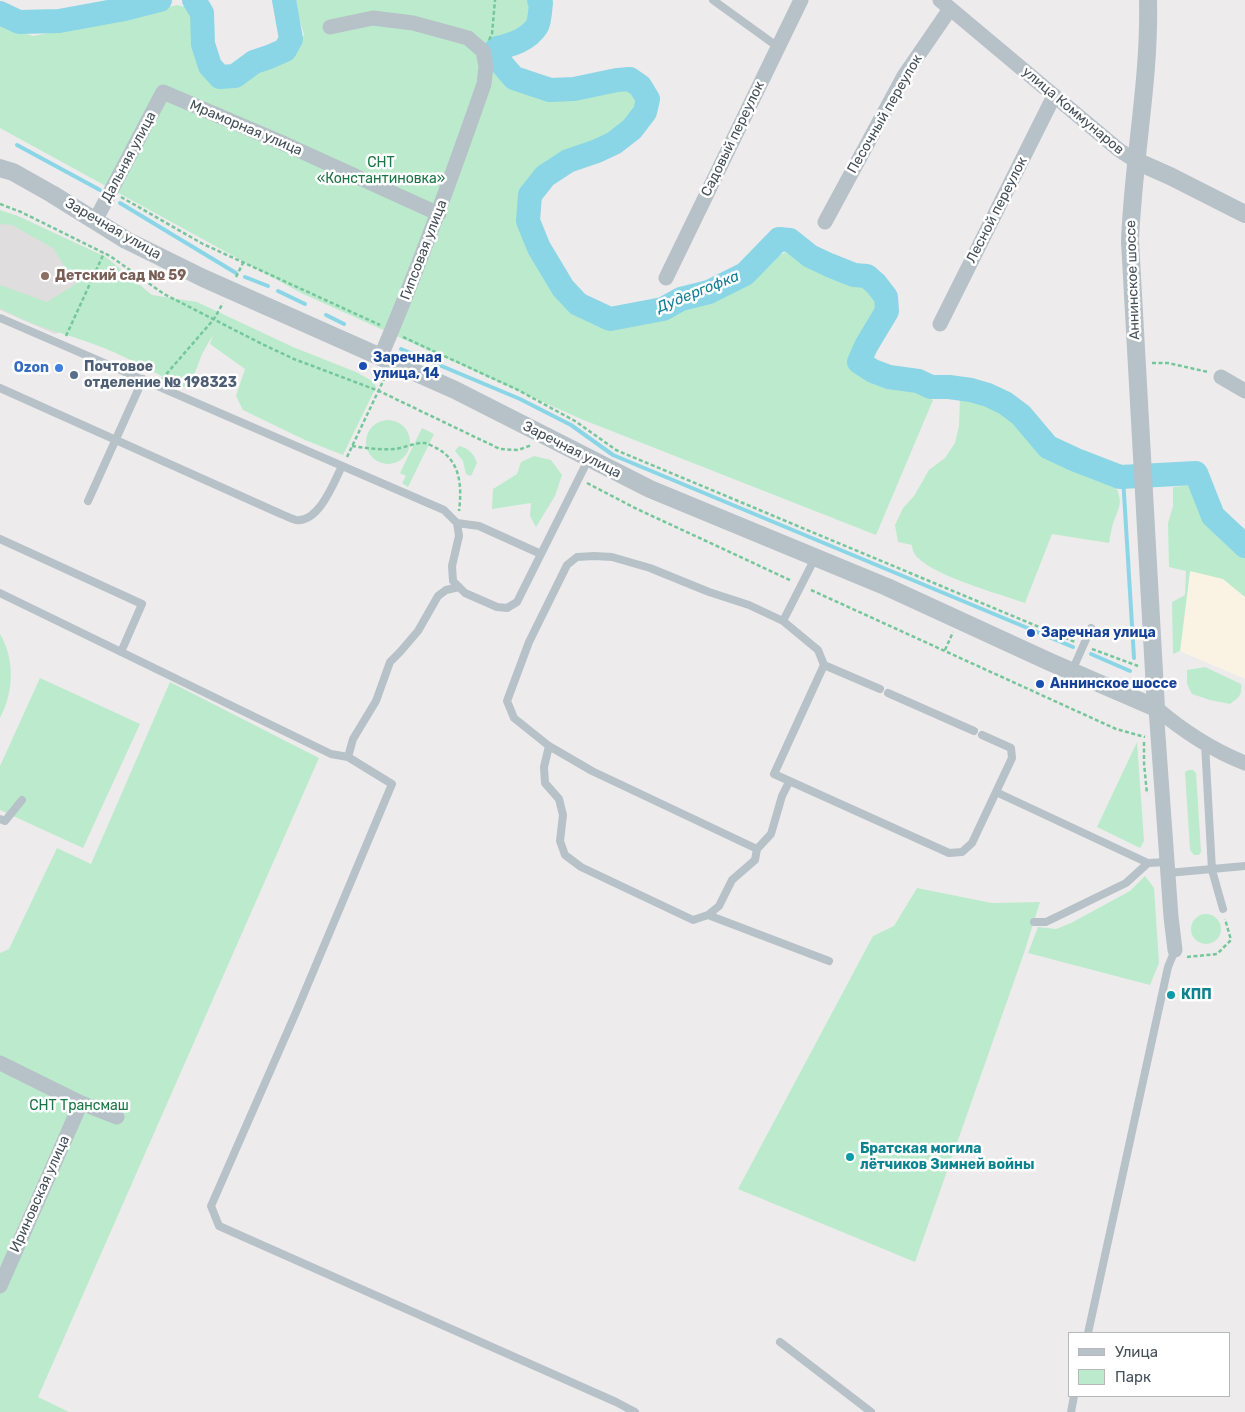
<!DOCTYPE html>
<html>
<head>
<meta charset="utf-8">
<style>
  body { margin:0 }
  #map { position:relative; width:1245px; height:1412px; overflow:hidden; background:#eeebec; font-family:Rubik,sans-serif }
  canvas { display:block }
  .legend { position:absolute; left:1068px; top:1332px; width:162px; height:65px; box-sizing:border-box; background:#fff; border:1px solid #b5b9bc; margin:0; padding:6px 9px; list-style:none; font-size:15px; color:#455058 }
  .legend li { display:flex; align-items:center; gap:10px; height:25px }
  .legend b { width:25px; border:1px solid #b5b9bc }
</style>
</head>
<body>
<div id="map">
<canvas width="1245" height="1412"></canvas>
<ul class="legend">
<li><b style="height:6px;background:#b7c1c8"></b>Улица</li>
<li><b style="height:14px;background:#bbebcc"></b>Парк</li>
</ul>
</div>
<script>
const ctx = document.querySelector('canvas').getContext('2d');
ctx.lineJoin = 'round';
function fill(path, color) { ctx.fillStyle = color; ctx.fill(path, 'evenodd'); }
function trace(path, color, width, dash) { ctx.strokeStyle = color; ctx.lineWidth = width; ctx.lineCap = dash ? 'butt' : 'round'; ctx.setLineDash(dash || []); ctx.stroke(path); }
function label(font, color, halo, rows, align = 'center') {
  ctx.font = font + ' Rubik,sans-serif'; ctx.lineWidth = 5; ctx.setLineDash([]); ctx.textBaseline = 'middle'; ctx.strokeStyle = halo; ctx.fillStyle = color; for (const [text, x, y, turn = 0] of rows) {
    ctx.save(); ctx.translate(x, y); ctx.rotate((+turn || 0) * Math.PI / 180); ctx.textAlign = isNaN(turn) ? turn : align; if (halo) ctx.strokeText(text, 0, 0); ctx.fillText(text, 0, 0); ctx.restore();
  }
}
fill(new Path2D(`
  M 1190,571 L 1223,579 L 1245,597 L 1245,679 L 1180,651 Z`), '#faf3e4');
fill(new Path2D(`
  M 0,216 L 97,260 L 65,330 L 55,334 L 0,310 Z`), '#dfdddd');
fill(new Path2D(`
  M 294,0 L 529,0 L 533,11 L 518,32 L 493,41 L 494,55 L 502,74 L 523,87 L 561,97 L 628,85 L 639,92 L 643,103 L 636,118 L 612,139 L 571,155 L 541,171 L 523,196 L 523,228 L 539,266 L 562,294 L 587,317 L 614,326 L 697,305 L 747,285 L 772,259 L 786,252 L 862,283 L 876,294 L 877,311 L 855,353 L 855,371 L 882,382 L 909,387 L 933,400 L 876,535 L 581,419 L 301,293 L 0,128 L 0,23 L 9,28 L 33,36 L 120,19 L 177,5 L 192,9 L 196,45 L 208,79 L 228,88 L 258,70 L 292,57 L 304,35 Z
  M 0,210 L 18,216 L 106,257 L 152,295 L 197,302 L 293,347 L 356,372 L 374,382 L 376,387 L 343,455 L 305,440 L 243,410 L 236,396 L 245,369 L 210,344 L 213,335 L 202,354 L 191,383 L 183,387 C 157,374 131,359 104,348 C 69,334 32,327 0,308 L 0,285 L 47,302 L 76,284 L 53,248 L 12,225 L 0,224 Z
  M 960,397 L 986,402 L 999,409 L 1056,463 L 1077,472 L 1114,483 C 1125,505 1118,507 1112,527 C 1111,532 1110,538 1109,543 L 1052,534 L 1025,603 C 1000,594 926,574 914,553 C 913,550 912,548 912,545 L 898,542 L 895,525 L 903,508 L 914,496 L 929,470 L 945,458 L 955,443 L 959,426 Z
  M366 442a22 22 0 1 1 44 0a22 22 0 1 1-44 0Z
  M 422,428 L 434,434 L 408,487 L 402,483 L 406,476 L 400,473 Z
  M 459,446 C 469,448 474,454 477,463 L 471,476 L 466,474 L 463,461 L 455,451 Z
  M 534,456 L 551,460 L 562,475 L 555,496 L 536,527 L 530,516 L 531,503 L 492,509 L 493,489 L 517,474 L 521,462 Z
  M 1196,485 L 1211,524 L 1245,552 L 1245,597 L 1223,579 L 1190,571 L 1180,651 L 1173,654 L 1172,602 L 1185,595 L 1186,571 L 1169,567 L 1168,523 L 1173,506 L 1173,487 Z
  M 0,634 C 15,659 14,692 0,718 Z
  M 1205,667 L 1241,684 C 1243,695 1238,698 1230,704 L 1210,700 L 1192,694 L 1187,684 L 1187,670 Z
  M 40,678 L 140,724 L 83,848 L 0,810 L 0,766 Z
  M 170,682 L 319,758 L 38,1397 L 69,1412 L 0,1412 L 0,953 L 9,949 L 57,848 L 91,864 Z
  M 1137,742 L 1144,841 L 1140,848 L 1097,827 Z
  M 1188,770 L 1193,770 L 1196,773 L 1201,852 L 1199,855 L 1194,855 L 1190,850 L 1185,772 Z
  M 1145,876 L 1154,888 L 1159,963 L 1150,985 L 1028,953 L 1038,927 L 1056,929 L 1071,923 L 1130,891 Z
  M 917,888 L 992,903 L 1040,902 L 1024,953 L 915,1262 L 738,1189 L 873,936 L 894,926 Z
  M1191 929a15 15 0 1 1 30 0a15 15 0 1 1-30 0Z`), '#bbebcc');
trace(new Path2D(`
  M 17,145 L 100,190
  M 120,203 L 236,273
  M 245,277 L 268,286
  M 278,291 L 305,304
  M 326,315 L 344,324
  M 401,349 L 520,399 L 571,425 L 613,455 L 1073,647
  M 1123,477 L 1134,658
  M 1091,654 L 1130,671`), '#8ad6e6', 4);
trace(new Path2D(`
  M 194,0 L 202,13 L 203,44 L 210,66 L 220,77 L 235,76 L 254,62 L 269,57 L 285,50 L 291,39 L 284,0
  M 539,0 L 541,3 C 540,10 540,20 537,26 C 528,40 512,45 497,48 L 501,63 L 514,78 L 550,90 L 574,89 L 617,80 L 630,79 L 640,86 L 648,99 L 645,112 L 632,129 L 614,143 L 597,151 L 568,161 L 545,176 L 530,195 L 528,221 L 539,248 L 563,288 L 578,304 L 610,319 L 663,309 L 681,299 L 709,292 L 745,274 L 779,239 L 790,240 L 810,256 L 829,265 L 854,275 L 867,276 L 876,284 L 886,297 L 887,311 L 866,346 L 859,362 L 873,371 L 889,377 L 918,381 L 931,387 L 949,387 L 971,390 L 988,395 L 1005,403 L 1021,415 L 1048,447 L 1076,460 L 1120,477 L 1196,473 L 1213,516 L 1245,546
  M 0,13 L 19,22 L 59,21 L 125,9 L 160,0`), '#8ad6e6', 24);
trace(new Path2D(`
  M 489,40 L 492,34 L 495,0
  M 121,197 L 203,244 L 380,325
  M 0,204 L 21,212 L 110,256 L 164,294 L 262,344 L 294,359 L 379,391 L 500,449 L 518,450 L 532,445
  M 236,277 L 243,263
  M 66,336 L 104,253
  M 403,337 L 518,390 L 575,421 L 616,450 L 1075,642
  M 1152,363 L 1168,363 L 1208,372
  M 162,379 L 214,319 L 223,303
  M 352,446 C 366,448 380,450 395,449 C 404,448 416,442 425,443 C 428,444 433,446 436,448 C 461,460 462,487 459,511
  M 347,457 L 385,377 L 382,375
  M 587,483 L 635,508 L 792,581
  M 811,590 L 1116,729 L 1145,737
  M 1092,649 L 1138,666
  M 945,650 L 953,632
  M 1144,742 L 1144,763 L 1147,794
  M 1187,957 L 1217,954 L 1231,940 L 1225,919`), '#75c79b', 2.5, [4, 2.5]);
trace(new Path2D(`
  M 713,0 L 778,47
  M 0,318 L 444,510 L 457,523 L 459,536 L 452,566 L 453,581 L 465,593 L 497,607 L 507,608 L 517,602 L 589,458
  M 0,388 L 281,514 C 286,516 291,519 296,520 C 319,523 334,482 342,466
  M 88,501 L 143,379
  M 457,523 L 479,526 L 541,554
  M 0,539 L 142,604 L 121,652
  M 459,587 L 446,590 L 438,596 L 418,631 L 400,652 L 390,662 L 376,701 L 353,739 L 348,757 L 392,784 L 297,1010 L 211,1206 L 219,1226 L 616,1402 L 635,1412
  M 0,593 L 331,754 L 348,757
  M 783,621 L 815,558
  M 824,665 L 880,689
  M 1072,671 L 1091,628
  M 888,693 L 974,731
  M 1205,744 L 1212,870 L 1223,909
  M 549,746 L 544,767 L 545,783 L 559,799 L 563,815 L 560,841 L 565,855 L 581,867 L 693,920 L 708,915 L 719,906 L 732,880 L 755,860 L 757,849
  M 789,782 L 782,796 L 771,834 L 757,849 L 592,771 L 549,746 L 514,718 L 507,701 L 529,642 L 567,565 L 577,557 L 594,556 L 612,557 L 650,568 L 709,592 L 749,605 L 783,621 L 818,650 L 824,665 L 774,774 L 949,853 L 962,852 L 972,843 L 1012,758 L 1011,748 L 982,735
  M 996,792 L 1148,863 L 1167,862
  M 0,819 L 5,821 L 22,800
  M 1168,873 L 1245,866
  M 708,915 L 829,961
  M 1034,922 L 1046,922 L 1126,883 L 1148,863
  M 1088,1333 L 1168,967 L 1175,950
  M 780,1342 L 871,1412
  M 1071,1412 L 1074,1396`), '#b7c1c8', 8);
trace(new Path2D(`
  M 940,0 L 1119,150 L 1136,161
  M 330,27 L 373,18 L 413,23 L 468,38 L 483,51 L 486,66 L 484,84 C 452,176 419,268 380,358
  M 95,221 L 163,92 L 285,144 L 439,214
  M 825,222 L 904,76 L 950,9
  M 666,278 L 801,0
  M 940,324 L 1054,96
  M 1221,377 L 1245,391
  M 1156,708 L 1171,917 L 1175,950
  M 1156,708 C 1183,731 1212,750 1245,763
  M 0,1063 L 81,1103 L 117,1117
  M 0,1286 L 81,1103`), '#b7c1c8', 15);
trace(new Path2D(`
  M 1136,161 L 1170,176 L 1245,214
  M 0,168 L 13,172 L 52,194 L 126,240 L 203,278 L 455,390 L 650,489 L 887,587 L 1050,662 L 1156,708 L 1130,241 C 1133,160 1150,80 1148,0`), '#b7c1c8', 18);
for (const [x, y, r, color] of [
  [45,276,5,"#8d6e63"],
  [363,366,5,"#1a4fb4"],
  [59,368,5,"#3f7fe0"],
  [74,375,5,"#5c6f8a"],
  [1031,633,5,"#1a4fb4"],
  [1040,684,5,"#1a4fb4"],
  [1171,995,5,"#0f9aa8"],
  [850,1157,5,"#0f9aa8"]
]) { const dot = new Path2D(); dot.arc(x, y, r, 0, 2 * Math.PI); ctx.fillStyle = color; ctx.fill(dot); trace(dot, '#fff', 2); }
label('14px', '#455058', '#fff', [
  ["улица Коммунаров",1073,111,40],
  ["Песочный переулок",885,114,-60],
  ["Мраморная улица",246,128,23],
  ["Садовый переулок",733,139,-64],
  ["Дальняя улица",129,157,-62],
  ["Лесной переулок",997,210,-63],
  ["Заречная улица",113,229,30],
  ["Гипсовая улица",424,250,-69],
  ["Аннинское шоссе",1133,280,-92],
  ["Заречная улица",572,450,27],
  ["Ириновская улица",40,1194,-66]
]);
label('14px', '#1b7444', '#fff', [
  ["СНТ",381,163],
  ["«Константиновка»",381,179],
  ["СНТ Трансмаш",79,1106]
]);
label('bold 14px', '#785e54', '#fff', [
  ["Детский сад № 59",55,276]
], 'left');
label('bold 14px', '#164399', '#fff', [
  ["Заречная",373,358],
  ["улица, 14",373,374],
  ["Заречная улица",1041,633],
  ["Аннинское шоссе",1050,684]
], 'left');
label('bold 14px', '#4e5e75', '#fff', [
  ["Почтовое",84,367],
  ["отделение № 198323",84,383]
], 'left');
label('bold 14px', '#366cbe', '#fff', [
  ["Ozon",49,368]
], 'right');
label('bold 14px', '#0d838f', '#fff', [
  ["КПП",1181,995],
  ["Братская могила",860,1149],
  ["лётчиков Зимней войны",860,1165]
], 'left');
label('italic 15px', '#137f96', '#fff', [
  ["Дудергофка",698,292,-22]
]);
</script>
</body>
</html>
